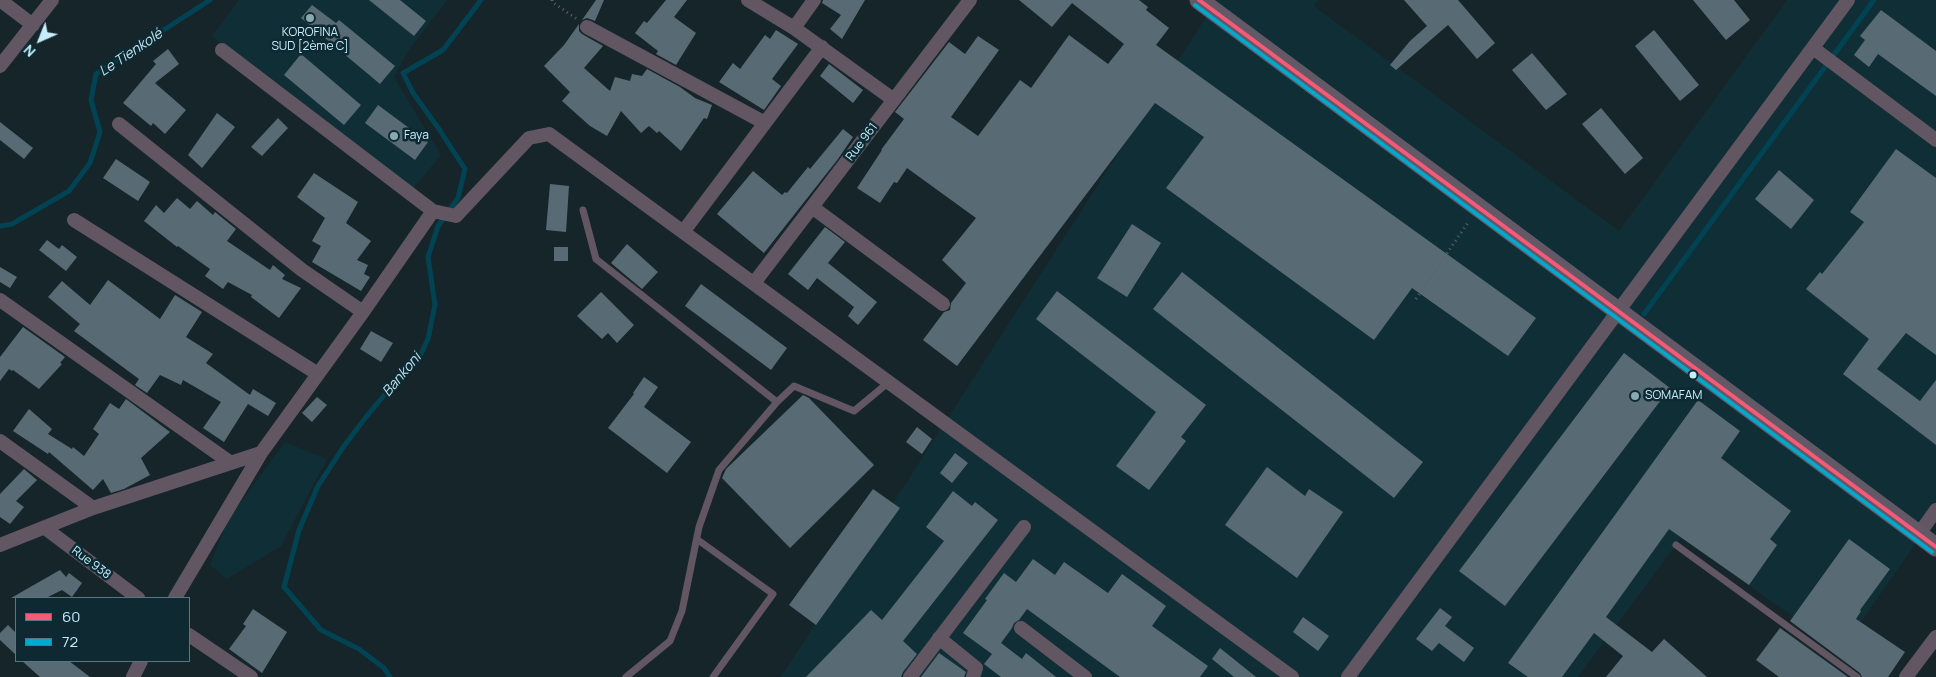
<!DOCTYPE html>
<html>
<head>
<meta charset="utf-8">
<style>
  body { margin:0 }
  #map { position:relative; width:1936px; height:677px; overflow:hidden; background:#16252a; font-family:Manrope,sans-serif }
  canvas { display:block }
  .legend { position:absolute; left:15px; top:597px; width:175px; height:65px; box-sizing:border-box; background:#0e2932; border:1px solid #577882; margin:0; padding:6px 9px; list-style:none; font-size:15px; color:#c5eefb }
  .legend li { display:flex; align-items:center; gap:10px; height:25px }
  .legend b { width:25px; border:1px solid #577882 }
  .north { position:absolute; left:15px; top:15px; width:50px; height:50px; -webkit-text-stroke:4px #0e2932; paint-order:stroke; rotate:224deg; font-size:14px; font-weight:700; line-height:20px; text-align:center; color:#c5eefb }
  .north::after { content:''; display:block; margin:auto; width:18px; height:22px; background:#c5eefb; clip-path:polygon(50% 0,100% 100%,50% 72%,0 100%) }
</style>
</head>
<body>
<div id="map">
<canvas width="1936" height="677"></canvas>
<ul class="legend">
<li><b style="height:6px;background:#f75a77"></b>60</li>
<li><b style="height:6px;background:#00a9ce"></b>72</li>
</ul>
<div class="north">N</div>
</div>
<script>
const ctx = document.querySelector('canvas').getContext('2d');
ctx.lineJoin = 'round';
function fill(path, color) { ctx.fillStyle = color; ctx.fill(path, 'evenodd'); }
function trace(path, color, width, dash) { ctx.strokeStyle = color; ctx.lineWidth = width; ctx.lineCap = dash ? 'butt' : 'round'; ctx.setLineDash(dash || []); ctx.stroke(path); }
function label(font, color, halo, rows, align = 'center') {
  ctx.font = font + ' Manrope,sans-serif'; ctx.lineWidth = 5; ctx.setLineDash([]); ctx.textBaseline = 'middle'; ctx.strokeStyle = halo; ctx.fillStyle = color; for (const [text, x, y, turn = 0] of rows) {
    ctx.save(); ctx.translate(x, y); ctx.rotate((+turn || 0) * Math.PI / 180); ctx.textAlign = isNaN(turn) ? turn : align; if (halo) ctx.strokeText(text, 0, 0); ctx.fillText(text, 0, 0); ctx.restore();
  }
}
fill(new Path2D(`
  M 239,0 L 447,0 L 407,53 L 394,77 L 441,155 L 410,193 L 212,36 Z
  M 1217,0 L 1318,0 L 1314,6 L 1619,231 L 1787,0 L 1936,0 L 1936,515 L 1841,650 L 1681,538 L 1578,677 L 781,677 Z
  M 285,442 L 327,459 L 281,546 L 227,579 L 210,565 L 228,520 Z`), '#102e36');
trace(new Path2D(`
  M 0,226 L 12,224 L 69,191 L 90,163 L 100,132 L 91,100 L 96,74 L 210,0
  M 1644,314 L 1874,0
  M 390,677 L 384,668 L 359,649 L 321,630 L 284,587 L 299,530 L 318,486 L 344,446 L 366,417 L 401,375 L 418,360 L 428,339 L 435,305 L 428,257 L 438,226 L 458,198 L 465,169 L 439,129 L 413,93 L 403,73 L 443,50 L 481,0`), '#024353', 5);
fill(new Path2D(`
  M 369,0 L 400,0 L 426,21 L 414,36 Z
  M 596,0 L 604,0 L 595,21 L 587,18 L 582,20 Z
  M 666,0 L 687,0 L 674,17 L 696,33 L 676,65 L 656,54 L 658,51 L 635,33 L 644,21 L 647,23 Z
  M 823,0 L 865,0 L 842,39 L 830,29 L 841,15 L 822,3 Z
  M 1019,0 L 1139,0 L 1148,7 L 1146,10 L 1169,28 L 1156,45 L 1536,318 L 1508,356 L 1412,288 L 1374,340 L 1166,188 L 1204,137 L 1155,103 L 957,366 L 923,340 L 944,312 L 950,310 L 951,303 L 966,283 L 942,260 L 976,218 L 907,168 L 897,183 L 894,182 L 880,203 L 857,188 L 882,150 L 881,150 L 904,119 L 895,112 L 949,42 L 965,54 L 978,36 L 999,50 L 951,117 L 978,136 L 1020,80 L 1031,88 L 1069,35 L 1108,64 L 1124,44 L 1072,3 L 1052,27 Z
  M 1404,0 L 1458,0 L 1495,43 L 1477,59 L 1448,25 L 1396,70 L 1390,65 L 1410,41 L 1427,26 Z
  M 1693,0 L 1734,0 L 1750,20 L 1726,40 Z
  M 312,5 L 336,23 L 339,20 L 395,66 L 380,84 L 301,18 Z
  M 1881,10 L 1936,51 L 1936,96 L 1878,54 L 1869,67 L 1854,55 L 1865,40 L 1860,36 Z
  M 579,24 L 579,31 L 582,34 L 603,46 L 584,68 L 610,91 L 615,77 L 630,81 L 632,74 L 642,76 L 647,69 L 680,87 L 695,98 L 712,105 L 707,119 L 704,118 L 681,151 L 659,131 L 657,133 L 649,126 L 641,133 L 621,111 L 607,136 L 590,126 L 562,101 L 570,92 L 544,66 L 564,45 Z
  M 776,30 L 798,44 L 772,79 L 781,86 L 764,110 L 719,82 L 733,63 L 740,69 L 765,35 L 770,39 Z
  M 1654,30 L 1699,85 L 1680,101 L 1635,46 Z
  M 168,49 L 179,64 L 155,83 L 186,110 L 165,134 L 153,123 L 151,126 L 123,103 L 156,64 L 153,61 Z
  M 1532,53 L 1567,94 L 1546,110 L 1512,70 Z
  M 301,54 L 361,105 L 344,125 L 284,75 Z
  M 829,64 L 863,90 L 853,103 L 820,76 Z
  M 378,105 L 428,142 L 415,160 L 365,123 Z
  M 1601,108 L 1643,158 L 1625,174 L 1582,124 Z
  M 217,113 L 235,127 L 202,168 L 188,155 Z
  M 278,118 L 288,128 L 262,156 L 251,147 Z
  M 0,122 L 33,148 L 24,159 L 0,140 Z
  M 843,129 L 853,137 L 838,159 L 764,253 L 717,214 L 753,171 L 782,195 L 785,192 L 787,193 L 808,167 L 810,169 Z
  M 1896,149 L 1936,178 L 1936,355 L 1906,333 L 1877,369 L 1920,401 L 1936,380 L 1936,445 L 1843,374 L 1869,339 L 1806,289 L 1820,272 L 1822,274 L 1864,222 L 1850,212 Z
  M 116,159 L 150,182 L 138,201 L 103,178 Z
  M 1779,170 L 1814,200 L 1791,229 L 1755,199 Z
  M 314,173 L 358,202 L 346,223 L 371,241 L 357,260 L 368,265 L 364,274 L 370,277 L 361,291 L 312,262 L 321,246 L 312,241 L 325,218 L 297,197 Z
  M 550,184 L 569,186 L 566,232 L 546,230 Z
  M 177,198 L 190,209 L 197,201 L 213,215 L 215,212 L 236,229 L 227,241 L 270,270 L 273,265 L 285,275 L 282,279 L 301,288 L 279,318 L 251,297 L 252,295 L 228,282 L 223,289 L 205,276 L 210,269 L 178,246 L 177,247 L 144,221 L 156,205 L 164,213 Z
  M 1132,224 L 1161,243 L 1127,297 L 1097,278 Z
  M 825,227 L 845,242 L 828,263 L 877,302 L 858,325 L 848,316 L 854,307 L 817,278 L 808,290 L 788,274 Z
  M 47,240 L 59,249 L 62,245 L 77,257 L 66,271 L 39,250 Z
  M 627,244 L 658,272 L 642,289 L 611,263 Z
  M 554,247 L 568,247 L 568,261 L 554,261 Z
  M 0,267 L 17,277 L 10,288 L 0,282 Z
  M 1182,272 L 1423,462 L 1394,498 L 1153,309 Z
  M 108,280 L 160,319 L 175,295 L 202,312 L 186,337 L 213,354 L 206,363 L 250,395 L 253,389 L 276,403 L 268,416 L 248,404 L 224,442 L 203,428 L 221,402 L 183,380 L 181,385 L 160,375 L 147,393 L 135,385 L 139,379 L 74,331 L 80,324 L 48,297 L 62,281 L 90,305 Z
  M 701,284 L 787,348 L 771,370 L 685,306 Z
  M 1057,291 L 1206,405 L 1181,437 L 1186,441 L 1149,490 L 1116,466 L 1156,412 L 1036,319 Z
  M 601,292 L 634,325 L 617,343 L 608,333 L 602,339 L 577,316 Z
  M 23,327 L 65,357 L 60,363 L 62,364 L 39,389 L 13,370 L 12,371 L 9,369 L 0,381 L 0,357 Z
  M 371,331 L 393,343 L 381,362 L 360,349 Z
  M 1624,353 L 1670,388 L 1505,606 L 1459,571 Z
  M 644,377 L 658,387 L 644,407 L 691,442 L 667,473 L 608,428 L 634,394 L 633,393 Z
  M 803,395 L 809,398 L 874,465 L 790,548 L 722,478 L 726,469 Z
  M 317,397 L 327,405 L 312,422 L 302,413 Z
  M 126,399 L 170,432 L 141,458 L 150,475 L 124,489 L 111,493 L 103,479 L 93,490 L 49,452 L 48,454 L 13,431 L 29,409 L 52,429 L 48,434 L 72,449 L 73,447 L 84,456 L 99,434 L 93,429 L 110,403 L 119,409 Z
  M 1698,400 L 1740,431 L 1721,458 L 1791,511 L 1770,539 L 1777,545 L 1749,585 L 1669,529 L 1606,617 L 1652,652 L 1664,639 L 1707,677 L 1606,677 L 1623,656 L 1594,633 L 1562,677 L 1528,677 L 1508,663 Z
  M 917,427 L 932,439 L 922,454 L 906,442 Z
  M 955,453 L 968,463 L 952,483 L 940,473 Z
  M 1267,467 L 1305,496 L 1309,489 L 1343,512 L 1297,578 L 1225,525 Z
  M 24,469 L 37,480 L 16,501 L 24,507 L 10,524 L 0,517 L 0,494 Z
  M 873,489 L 900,508 L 816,625 L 789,605 Z
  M 953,491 L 972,506 L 975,502 L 998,520 L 903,641 L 917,654 L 903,672 L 901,677 L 806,677 L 871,610 L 882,620 L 944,541 L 926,527 Z
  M 1849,539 L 1890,569 L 1860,610 L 1861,611 L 1856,619 L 1905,652 L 1888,677 L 1862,677 L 1860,673 L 1790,621 Z
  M 1033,559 L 1055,575 L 1064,562 L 1108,593 L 1122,574 L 1166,606 L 1152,626 L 1208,666 L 1200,677 L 1120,677 L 1027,609 L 1019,620 L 1014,623 L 1012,628 L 1001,643 L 1022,659 L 1026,653 L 1056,677 L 1001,677 L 984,664 L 992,654 L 963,633 L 987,600 L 985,599 L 1004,573 L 1016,582 Z
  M 60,570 L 66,577 L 69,573 L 82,583 L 72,597 L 62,590 L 46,598 L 11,598 Z
  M 1440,608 L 1452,617 L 1445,626 L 1474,648 L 1464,662 L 1439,643 L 1432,651 L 1416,639 Z
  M 253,609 L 287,632 L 262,673 L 229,649 L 246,626 L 243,624 Z
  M 1303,617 L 1329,636 L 1318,651 L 1293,632 Z
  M 8,625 L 16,633 L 16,655 L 0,640 L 0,633 Z
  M 1780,628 L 1848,677 L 1779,677 L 1756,660 Z
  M 1220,648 L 1256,677 L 1234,677 L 1212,659 Z
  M 939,653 L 966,672 L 964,677 L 921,677 Z
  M 22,661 L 69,661 L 90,677 L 40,677 Z`), '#586b75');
trace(new Path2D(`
  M 552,0 L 552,2 L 577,19
  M 1416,299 L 1469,221`), '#62616b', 3, [1, 4]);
trace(new Path2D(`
  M 583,210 L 596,259 L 777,402 L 719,470 L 699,527 L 682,611 L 670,641 L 626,677
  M 777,402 L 794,386 L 854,411 L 889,382
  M 698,540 L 773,594 L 713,677
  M 1676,545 L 1857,677`), '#625662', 7);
trace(new Path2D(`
  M 0,0 L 33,25
  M 748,0 L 794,28 L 894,100
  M 587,27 L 765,123
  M 794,28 L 814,0
  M 1813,48 L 1936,140
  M 222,50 L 433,211 L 456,216 L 529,138 L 549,134 L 1292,677
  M 0,66 L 52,0
  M 119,124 L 302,270 L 363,312
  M 812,207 L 943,304
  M 74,220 L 318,374
  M 683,232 L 822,47
  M 754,283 L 970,0
  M 0,300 L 231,463
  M 0,441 L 93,508
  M 45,528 L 138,598
  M 1919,534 L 1936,510
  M 0,545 L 93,508 L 261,453 L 363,312 L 433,211
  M 175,598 L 261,453
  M 1021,628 L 1085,677
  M 189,635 L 251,677
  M 939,638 L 976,668 L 973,677
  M 133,677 L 141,661
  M 910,677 L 1024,527
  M 1348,677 L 1848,0
  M 1906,677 L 1936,637`), '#625662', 14);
trace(new Path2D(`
  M 1199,0 L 1936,547`), '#625866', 19);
trace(new Path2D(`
  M 1199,0 L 1936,547`), '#f75a77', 4);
trace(new Path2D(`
  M 1195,5 L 1932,552`), '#00a9ce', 4);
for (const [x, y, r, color] of [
  [310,18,5,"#88a8b2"],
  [394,136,5,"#88a8b2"],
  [1693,375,4.5,"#c5eefb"],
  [1635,396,5,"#88a8b2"]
]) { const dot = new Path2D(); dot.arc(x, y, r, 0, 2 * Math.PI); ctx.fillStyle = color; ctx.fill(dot); trace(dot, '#0e2932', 2); }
label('12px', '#c5eefb', '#0e2932', [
  ["KOROFINA",310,33,"center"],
  ["SUD [2ème C]",310,47,"center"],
  ["Faya",404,136],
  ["SOMAFAM",1645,396]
], 'left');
label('12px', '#c5eefb', '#0e2932', [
  ["Rue 961",862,142,-53],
  ["Rue 938",91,563,37]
]);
label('italic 14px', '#c1e4f0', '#0e2932', [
  ["Le Tienkolé",131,53,-34],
  ["Bankoni",402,375,-50]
]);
</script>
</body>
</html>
